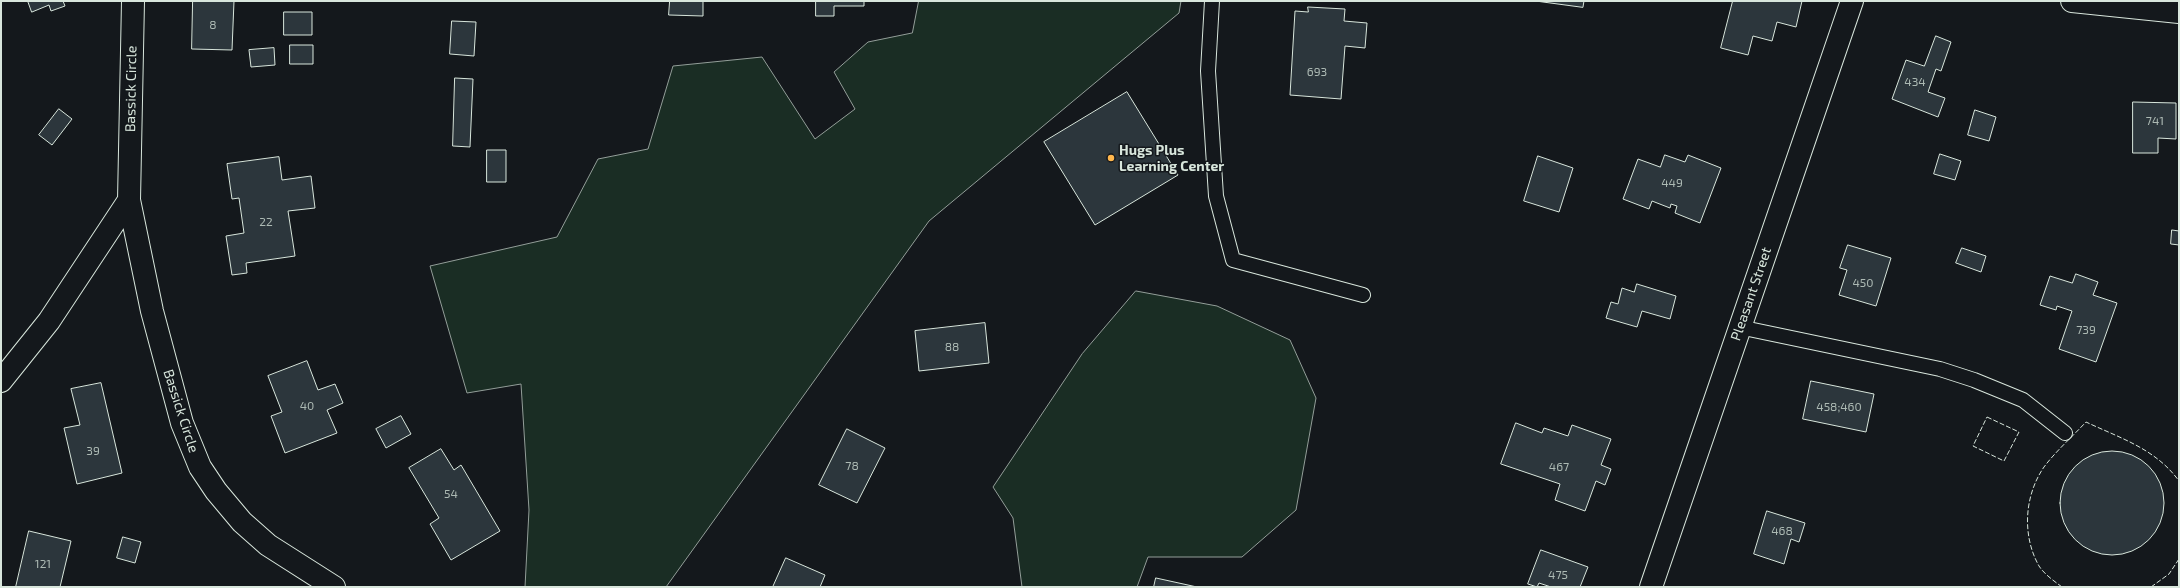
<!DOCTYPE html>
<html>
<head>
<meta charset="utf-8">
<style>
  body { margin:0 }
  #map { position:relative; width:2180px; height:588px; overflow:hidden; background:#14181c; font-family:"Exo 2",sans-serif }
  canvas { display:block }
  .frame { position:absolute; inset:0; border:2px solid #d8e6dc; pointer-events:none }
</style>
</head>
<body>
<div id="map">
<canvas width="2180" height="588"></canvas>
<div class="frame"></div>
</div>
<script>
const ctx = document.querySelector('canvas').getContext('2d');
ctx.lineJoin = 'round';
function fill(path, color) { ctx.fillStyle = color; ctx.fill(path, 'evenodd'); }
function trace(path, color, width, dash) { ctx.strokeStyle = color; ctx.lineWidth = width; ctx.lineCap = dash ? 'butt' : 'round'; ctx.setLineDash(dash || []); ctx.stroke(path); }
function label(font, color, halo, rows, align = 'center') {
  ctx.font = font + ' "Exo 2",sans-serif'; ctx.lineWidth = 3; ctx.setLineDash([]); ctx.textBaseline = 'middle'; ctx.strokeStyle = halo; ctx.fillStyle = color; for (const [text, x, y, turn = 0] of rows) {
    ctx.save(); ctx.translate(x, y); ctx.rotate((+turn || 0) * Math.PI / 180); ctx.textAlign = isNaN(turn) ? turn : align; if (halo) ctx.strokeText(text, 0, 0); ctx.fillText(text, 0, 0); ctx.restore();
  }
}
const green = new Path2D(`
  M 919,1 L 1181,1 L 1179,13 L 929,221 L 666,587 L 525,587 L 529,510 L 521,384 L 467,393 L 430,266 L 557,237 L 598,159 L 648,149 L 673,66 L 762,57 L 815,139 L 855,109 L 834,72 L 868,42 L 912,33 Z
  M 1136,291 L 1217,306 L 1290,340 L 1316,398 L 1296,510 L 1242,557 L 1148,557 L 1137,587 L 1022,587 L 1013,518 L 993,487 L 1082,354 Z`);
fill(green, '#1a2d24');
trace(green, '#939e99', 1);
const building = new Path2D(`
  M 28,1 L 63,1 L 65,6 L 51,11 L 49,5 L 32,12 Z
  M 193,1 L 234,1 L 232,50 L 192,49 Z
  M 670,1 L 703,1 L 703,16 L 669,15 Z
  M 816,1 L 864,1 L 864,6 L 834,6 L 834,16 L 816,16 Z
  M 1536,1 L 1584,1 L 1583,7 Z
  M 1733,1 L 1802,1 L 1796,27 L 1777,22 L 1772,41 L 1753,36 L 1748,55 L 1721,48 Z
  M 1308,7 L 1345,9 L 1344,21 L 1367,23 L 1365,48 L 1345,46 L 1341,99 L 1290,95 L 1295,11 L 1308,12 Z
  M 284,12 L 312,12 L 312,35 L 284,35 Z
  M 452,21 L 476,22 L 474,56 L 450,54 Z
  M 1936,36 L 1951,42 L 1941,71 L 1936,69 L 1928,92 L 1945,98 L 1938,117 L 1892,99 L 1906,60 L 1924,66 Z
  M 290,45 L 313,45 L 313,64 L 290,64 Z
  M 274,48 L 275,65 L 251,67 L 249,50 Z
  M 455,78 L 473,79 L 470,147 L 453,146 Z
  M 1127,92 L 1178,175 L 1095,225 L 1044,142 Z
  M 2133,102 L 2176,103 L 2176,139 L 2158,138 L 2158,153 L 2133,153 Z
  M 59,109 L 72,119 L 52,145 L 39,135 Z
  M 1975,110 L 1996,117 L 1989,141 L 1968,135 Z
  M 487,150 L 506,150 L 506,182 L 487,182 Z
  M 1940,154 L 1961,161 L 1955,180 L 1934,174 Z
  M 1665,155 L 1685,162 L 1688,155 L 1721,168 L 1700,223 L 1675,213 L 1677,206 L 1671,204 L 1670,208 L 1652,201 L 1649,209 L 1623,199 L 1638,159 L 1660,167 Z
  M 1538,156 L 1573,168 L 1559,212 L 1524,201 Z
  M 279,157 L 282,180 L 311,176 L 315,208 L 288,211 L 295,256 L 246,263 L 247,273 L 232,275 L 226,236 L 244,233 L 239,198 L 232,199 L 227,164 Z
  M 2172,230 L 2179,231 L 2179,245 L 2171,244 Z
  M 1848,245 L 1891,258 L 1876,306 L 1839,295 L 1847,270 L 1840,268 Z
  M 1962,248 L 1986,256 L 1981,272 L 1956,263 Z
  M 2076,274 L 2098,282 L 2093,295 L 2117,303 L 2096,362 L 2059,349 L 2072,311 L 2057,306 L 2056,310 L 2040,305 L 2050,276 L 2072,283 Z
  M 1637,284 L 1676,296 L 1670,319 L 1642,311 L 1637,327 L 1606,318 L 1611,302 L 1618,304 L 1622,288 L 1634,292 Z
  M 985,323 L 989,363 L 919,371 L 915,331 Z
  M 307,361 L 318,390 L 335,384 L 343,403 L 327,410 L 337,433 L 285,453 L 271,416 L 282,412 L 268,376 Z
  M 1811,381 L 1874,394 L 1866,432 L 1803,419 Z
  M 101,383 L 122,473 L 77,484 L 64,428 L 80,425 L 71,389 Z
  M 401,416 L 411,434 L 386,448 L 376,429 Z
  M 1516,423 L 1542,433 L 1544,428 L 1568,436 L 1572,425 L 1611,439 L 1601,465 L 1611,469 L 1605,485 L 1596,481 L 1585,511 L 1555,500 L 1560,484 L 1501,464 Z
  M 847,429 L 885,448 L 857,503 L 819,485 Z
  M 441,449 L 454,470 L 461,465 L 500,531 L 451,560 L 430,524 L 439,518 L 409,468 Z
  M2060 503a52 52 0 1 1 104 0a52 52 0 1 1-104 0Z
  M 1767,511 L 1805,523 L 1799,542 L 1791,539 L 1784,564 L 1754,554 Z
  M 29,531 L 71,541 L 60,587 L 16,587 Z
  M 123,537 L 141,542 L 135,563 L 117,558 Z
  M 1541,550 L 1588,567 L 1580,587 L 1551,587 L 1539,583 L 1537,587 L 1528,584 Z
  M 786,558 L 825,575 L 820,587 L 773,587 Z
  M 1156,578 L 1197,587 L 1154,587 Z`);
fill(building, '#2c363c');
trace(building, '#d8e6dc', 1);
const lane = new Path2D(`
  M 1212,1 L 1208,71 L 1216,196 L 1233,260 L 1363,295
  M 1739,327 L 1940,369 L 1974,380 L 2023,400 L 2065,433`);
const street = new Path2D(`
  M 133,1 L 129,200 L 152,311 L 182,423 L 200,467 L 216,491 L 242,522 L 268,545 L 334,587
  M 1,381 L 49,321 L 129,200`);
const secondary = new Path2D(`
  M 2072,1 L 2179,12
  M 1651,587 L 1852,1`);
trace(lane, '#d8e6dc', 16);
trace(street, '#d8e6dc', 24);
trace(secondary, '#d8e6dc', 24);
trace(lane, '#14181c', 14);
trace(street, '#14181c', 22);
trace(secondary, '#14181c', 22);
trace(new Path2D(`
  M 1987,417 L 2019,432 L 2004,461 L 1973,446 Z
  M 2062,587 C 2054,581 2044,574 2039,566 C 2022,536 2024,496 2044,467 C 2056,451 2072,437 2086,422 C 2120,438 2156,449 2179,481
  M 2151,587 L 2169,574 L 2179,559`), '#d8e6dc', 1, [5, 2]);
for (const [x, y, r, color] of [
  [1111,158,4,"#ffb74d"]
]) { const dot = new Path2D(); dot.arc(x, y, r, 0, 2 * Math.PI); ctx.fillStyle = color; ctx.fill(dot); trace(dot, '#14181c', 1.5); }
label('12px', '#adbab4', null, [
  ["8",213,25],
  ["693",1317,72],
  ["434",1915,82],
  ["741",2155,121],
  ["449",1672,183],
  ["22",266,222],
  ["450",1863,283],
  ["739",2086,330],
  ["88",952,347],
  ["40",307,406],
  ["458;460",1839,407],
  ["39",93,451],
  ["78",852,466],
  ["467",1559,467],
  ["54",451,494],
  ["468",1782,531],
  ["121",43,564],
  ["475",1558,575]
]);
label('14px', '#d8e6dc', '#14181c', [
  ["Bassick Circle",131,89,-89],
  ["Pleasant Street",1751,294,-71],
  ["Bassick Circle",181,411,72]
]);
label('bold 14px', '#d8e6dc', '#14181c', [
  ["Hugs Plus",1119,150],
  ["Learning Center",1119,166]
], 'left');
</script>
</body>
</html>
